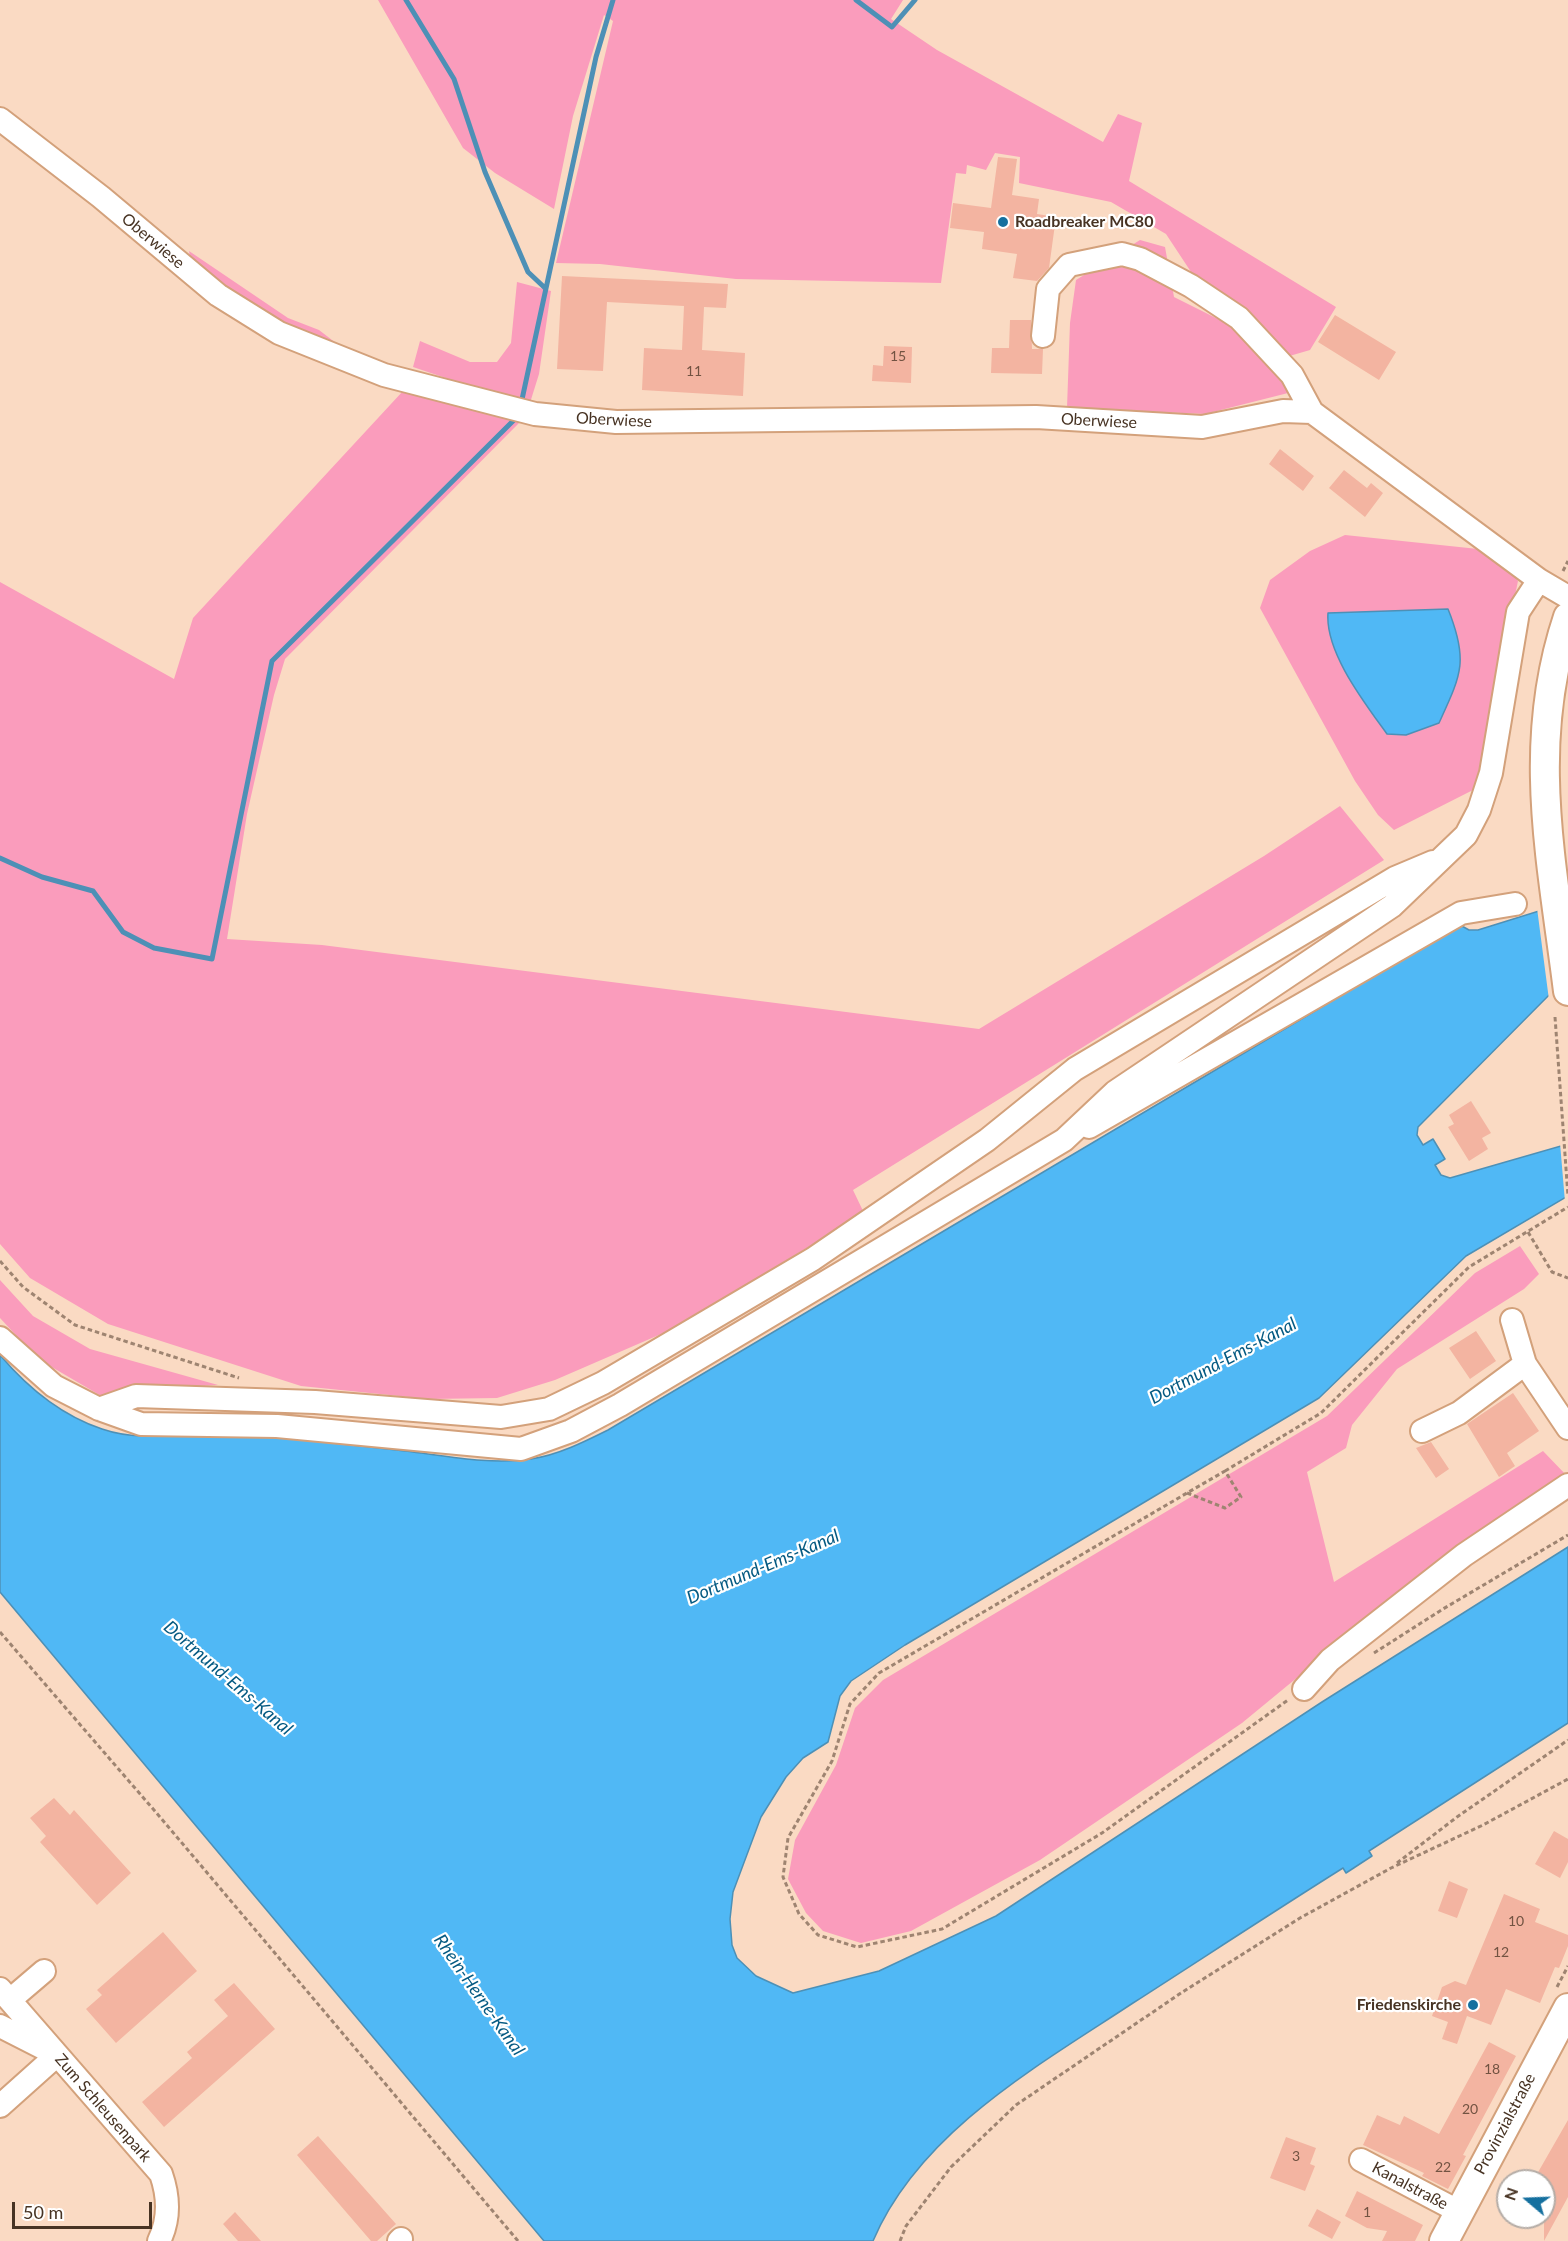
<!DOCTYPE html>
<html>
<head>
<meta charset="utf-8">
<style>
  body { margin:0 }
  #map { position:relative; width:1568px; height:2241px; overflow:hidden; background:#fadac3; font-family:Lato,sans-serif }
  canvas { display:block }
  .north { position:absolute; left:1496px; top:2169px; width:60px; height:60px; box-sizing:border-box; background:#fff; border:2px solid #b5ada7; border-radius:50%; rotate:289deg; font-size:16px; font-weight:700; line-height:24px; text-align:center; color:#473323 }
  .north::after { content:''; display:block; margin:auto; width:21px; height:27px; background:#15709f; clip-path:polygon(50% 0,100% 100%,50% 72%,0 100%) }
  .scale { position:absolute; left:12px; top:2202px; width:140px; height:27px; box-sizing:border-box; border:3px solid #473323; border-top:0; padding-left:8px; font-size:18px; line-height:21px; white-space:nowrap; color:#473323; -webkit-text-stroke:4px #fff; paint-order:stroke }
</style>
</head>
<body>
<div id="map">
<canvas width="1568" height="2241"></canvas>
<div class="north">N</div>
<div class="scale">50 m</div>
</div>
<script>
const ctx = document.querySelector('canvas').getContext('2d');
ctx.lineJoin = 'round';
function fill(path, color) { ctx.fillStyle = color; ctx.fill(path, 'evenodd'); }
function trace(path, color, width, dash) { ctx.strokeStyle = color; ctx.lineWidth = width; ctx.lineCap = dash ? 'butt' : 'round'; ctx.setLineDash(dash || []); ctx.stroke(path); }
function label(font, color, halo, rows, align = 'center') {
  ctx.font = font + ' Lato,sans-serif'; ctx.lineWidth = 4.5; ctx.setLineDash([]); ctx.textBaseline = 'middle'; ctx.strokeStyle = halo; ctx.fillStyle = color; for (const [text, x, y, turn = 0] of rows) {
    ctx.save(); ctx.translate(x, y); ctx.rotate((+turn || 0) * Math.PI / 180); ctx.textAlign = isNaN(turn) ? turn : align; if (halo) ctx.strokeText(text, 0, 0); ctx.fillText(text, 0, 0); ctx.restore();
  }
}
fill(new Path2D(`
  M 378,0 L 903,0 L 891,19 L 937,50 L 1103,142 L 1118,114 L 1142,123 L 1129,181 L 1336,307 L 1310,350 L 1286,357 L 1197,281 L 1166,234 L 1111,202 L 1019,183 L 1020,157 L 995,153 L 986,170 L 967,165 L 966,174 L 956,173 L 941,283 L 736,279 L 600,264 L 556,263 L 613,21 L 604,15 L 573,116 L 554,209 L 495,173 L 463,148 Z
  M 1140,240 L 1165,247 L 1174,297 L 1226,323 L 1296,391 L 1205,414 L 1067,408 L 1070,323 L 1076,280 Z
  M 189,251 L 288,318 L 319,330 L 345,350 L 241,305 L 192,271 Z
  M 517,282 L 551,291 L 539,374 L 529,406 L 413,367 L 420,341 L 470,362 L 497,362 L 511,343 Z
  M 403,391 L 520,422 L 285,659 L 274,695 L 247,814 L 227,939 L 322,945 L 979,1029 L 1264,856 L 1340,806 L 1384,860 L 853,1190 L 864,1213 L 675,1328 L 555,1380 L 497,1398 L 429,1399 L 301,1386 L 108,1324 L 30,1278 L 0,1244 L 0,582 L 174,679 L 193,618 Z
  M 1345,535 L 1478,549 L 1506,564 L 1518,581 L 1475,789 L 1394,830 L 1378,815 L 1355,781 L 1260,608 L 1270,580 L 1310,551 Z
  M 1520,1246 L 1539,1274 L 1524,1289 L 1397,1369 L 1352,1425 L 1346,1448 L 1307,1472 L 1334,1582 L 1543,1451 L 1568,1477 L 1310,1667 L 1242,1723 L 1040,1860 L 911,1931 L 861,1943 L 823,1931 L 806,1913 L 788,1879 L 795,1840 L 836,1765 L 855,1708 L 883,1680 L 1327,1416 L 1475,1273 Z
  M 0,1280 L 33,1316 L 90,1349 L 218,1385 L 138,1389 L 103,1397 L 38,1359 L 0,1318 Z`), '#fa9cbc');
const water = new Path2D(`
  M 1448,609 C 1469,661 1461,675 1439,723 L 1406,735 L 1387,734 C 1364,702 1325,652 1328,613 Z
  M 1568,902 L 1568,976 L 1418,1127 L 1417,1135 L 1423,1145 L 1433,1139 L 1445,1159 L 1435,1165 L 1441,1175 L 1450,1178 L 1568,1144 L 1568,1196 L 1466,1256 L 1319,1398 L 905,1645 L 851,1681 L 840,1696 L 828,1742 L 803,1758 L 786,1777 L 761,1817 L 733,1892 L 730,1919 L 732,1945 L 737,1958 L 756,1976 L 793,1993 L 879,1971 L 996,1916 L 1322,1702 L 1568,1547 L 1568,1723 L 1369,1851 L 1372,1856 L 1346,1873 L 1343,1868 C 1273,1912 1203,1958 1133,2003 C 1039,2065 919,2132 873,2241 L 544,2241 L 0,1592 L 0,1355 C 28,1388 60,1415 102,1429 C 143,1443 182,1432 223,1434 C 284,1437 345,1444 405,1451 C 447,1456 489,1465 531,1459 C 558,1455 584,1442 608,1430 L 1460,925 L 1469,930 L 1478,930 Z`);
fill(water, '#50b8f5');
trace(water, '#4d90b6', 1.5);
fill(new Path2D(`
  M 1568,899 L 1568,981 L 1549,1000 L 1537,908 Z
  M 1568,1141 L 1568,1200 L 1565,1202 L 1560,1143 Z`), '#fadac3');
trace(new Path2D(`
  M 406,0 L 454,79 L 485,172 L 528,272 L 545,288
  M 856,0 L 892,27 L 915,0
  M 521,404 L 596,57 L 613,0
  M 0,858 L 42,877 L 93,891 L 123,932 L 154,948 L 212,959 L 272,661 L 518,416`), '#4d90b6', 5);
fill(new Path2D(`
  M 998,157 L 1017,159 L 1012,195 L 1039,199 L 1037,214 L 1056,217 L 1049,268 L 1037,281 L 1013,278 L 1017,254 L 982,249 L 984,232 L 950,228 L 953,203 L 991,208 Z
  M 562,276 L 728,284 L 726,308 L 704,307 L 702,350 L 745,353 L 743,396 L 642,390 L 644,348 L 682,350 L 684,306 L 607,302 L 603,371 L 557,369 Z
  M 1335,315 L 1396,352 L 1379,380 L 1318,342 Z
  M 1010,320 L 1031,320 L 1032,349 L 1043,349 L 1042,374 L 991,373 L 992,348 L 1009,348 Z
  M 884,346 L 912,347 L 911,383 L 872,381 L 873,365 L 883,366 Z
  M 1280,449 L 1314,476 L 1303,491 L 1269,464 Z
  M 1344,470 L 1367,488 L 1371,483 L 1383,493 L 1365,517 L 1329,488 Z
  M 1471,1101 L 1491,1133 L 1482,1138 L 1488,1149 L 1469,1161 L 1448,1127 L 1454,1124 L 1449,1115 Z
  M 1476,1331 L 1496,1361 L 1470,1379 L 1449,1348 Z
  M 1513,1393 L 1539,1431 L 1507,1453 L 1515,1466 L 1499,1477 L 1467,1424 Z
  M 1431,1442 L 1449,1469 L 1436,1478 L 1416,1448 Z
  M 54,1798 L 70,1815 L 74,1810 L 131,1873 L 97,1905 L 40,1842 L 46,1836 L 30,1818 Z
  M 1554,1831 L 1568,1839 L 1568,1862 L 1560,1878 L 1535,1864 Z
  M 1449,1881 L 1468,1889 L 1457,1918 L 1438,1911 Z
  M 1504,1894 L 1540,1909 L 1535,1922 L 1568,1935 L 1568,1946 L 1559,1968 L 1555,1967 L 1540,2003 L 1506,1989 L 1491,2025 L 1467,2016 L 1457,2044 L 1442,2039 L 1448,2022 L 1432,2016 L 1442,1987 L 1455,1981 L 1466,1985 Z
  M 163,1932 L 197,1971 L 116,2043 L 86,2009 L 102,1995 L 97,1990 Z
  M 234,1983 L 275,2029 L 164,2127 L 142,2102 L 192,2058 L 187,2052 L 228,2016 L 214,2000 Z
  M 1489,2042 L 1516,2056 L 1463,2155 L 1466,2156 L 1448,2189 L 1422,2176 L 1424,2173 L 1363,2145 L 1377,2115 L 1400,2125 L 1404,2116 L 1439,2134 Z
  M 1568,2120 L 1568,2197 L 1544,2241 L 1544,2181 L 1533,2181 Z
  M 318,2136 L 396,2224 L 377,2241 L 371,2241 L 297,2155 Z
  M 1286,2137 L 1316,2148 L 1310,2164 L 1315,2166 L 1305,2191 L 1270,2178 Z
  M 1357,2191 L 1423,2225 L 1415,2241 L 1382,2241 L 1387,2231 L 1367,2228 L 1345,2216 Z
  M 1317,2209 L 1341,2222 L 1332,2239 L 1308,2226 Z
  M 235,2212 L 261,2241 L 238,2241 L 223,2224 Z`), '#f3b4a1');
const minor = new Path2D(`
  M 0,119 L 101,197 L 218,295 L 279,333 L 384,375 L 535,414 L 616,422 L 1036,417 L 1202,427 L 1283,411 L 1312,412 L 1539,580 L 1568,597
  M 1043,336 L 1048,289 L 1069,265 L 1122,254 L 1140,259 L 1191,286 L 1239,318 L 1292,375 L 1312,412
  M 1089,1127 L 1461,913 L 1515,904
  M 1512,1320 L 1525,1364 L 1568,1428
  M 0,1338 L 54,1386 L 99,1409 L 141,1424 L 277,1426 L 521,1449 L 571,1431 L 620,1405 L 1064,1140 L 1115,1092 L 1392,906 L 1466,835 L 1479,810 L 1491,773 L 1518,612 L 1539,580
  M 99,1409 L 136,1396 L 315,1402 L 501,1417 L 549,1409 L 603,1383 L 813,1259 L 987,1140 L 1075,1069 L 1395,878 L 1433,862
  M 1422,1431 L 1459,1413 L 1525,1364
  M 1304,1689 L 1330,1660 L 1464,1555 L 1568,1485
  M 0,1989 L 161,2174 C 169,2197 170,2219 159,2241
  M 10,2000 L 44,1971
  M 0,2026 L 57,2055 L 0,2106
  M 1361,2160 L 1458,2211
  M 399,2241 L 401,2239`);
const major = new Path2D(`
  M 1568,617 C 1525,745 1552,862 1568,991
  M 1444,2241 L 1568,2008`);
trace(minor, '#d3a17b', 26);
trace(major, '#d3a17b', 32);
trace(new Path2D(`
  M 1563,571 L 1568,561
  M 1555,1017 L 1568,1196
  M 1528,1232 L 1552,1272 L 1568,1278
  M 0,1261 L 23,1287 L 75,1325 L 239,1378
  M 1225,1471 L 1321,1413 L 1469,1267 L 1568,1207
  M 1187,1493 L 1225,1508 L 1241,1497 L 1225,1471 L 1187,1493 L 879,1673 L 850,1704 L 832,1761 L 788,1838 L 783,1877 L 799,1914 L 818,1935 L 857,1947 L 942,1929 L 1102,1833 L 1288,1700
  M 0,1632 L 160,1817 L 518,2241
  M 1374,1653 L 1443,1609 L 1568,1535
  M 1397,1863 L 1457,1817 L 1568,1740
  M 1557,1987 L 1568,1966
  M 900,2241 L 906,2226 L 951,2167 L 1016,2105 L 1181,1993 L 1300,1918 L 1391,1868 L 1483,1825 L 1568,1779`), '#9e8471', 3, [4.5, 3]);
trace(minor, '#fff', 22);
trace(major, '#fff', 28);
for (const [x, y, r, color] of [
  [1003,222,6,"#15709f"],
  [1473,2005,6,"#15709f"]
]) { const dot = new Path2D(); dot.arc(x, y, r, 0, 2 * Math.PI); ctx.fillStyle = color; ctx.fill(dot); trace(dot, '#fff', 2); }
label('14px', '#725342', null, [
  ["15",898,356],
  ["11",694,371],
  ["10",1516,1921],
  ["12",1501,1952],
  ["18",1492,2069],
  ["20",1470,2109],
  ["3",1296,2156],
  ["22",1443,2167],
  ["1",1367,2212]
]);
label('bold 16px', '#473323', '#fff', [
  ["Roadbreaker MC80",1015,222],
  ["Friedenskirche",1461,2005,"right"]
], 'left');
label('16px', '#473323', '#fff', [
  ["Oberwiese",153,241,40],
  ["Oberwiese",614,420,3],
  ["Oberwiese",1099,421,3],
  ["Zum Schleusenpark",103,2108,49],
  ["Provinzialstraße",1505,2124,-62],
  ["Kanalstraße",1410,2186,28]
]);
label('italic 18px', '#055a82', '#fff', [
  ["Dortmund-Ems-Kanal",1223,1361,-28],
  ["Dortmund-Ems-Kanal",763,1567,-23],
  ["Dortmund-Ems-Kanal",228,1678,41],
  ["Rhein-Herne-Kanal",479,1995,55]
]);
</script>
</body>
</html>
